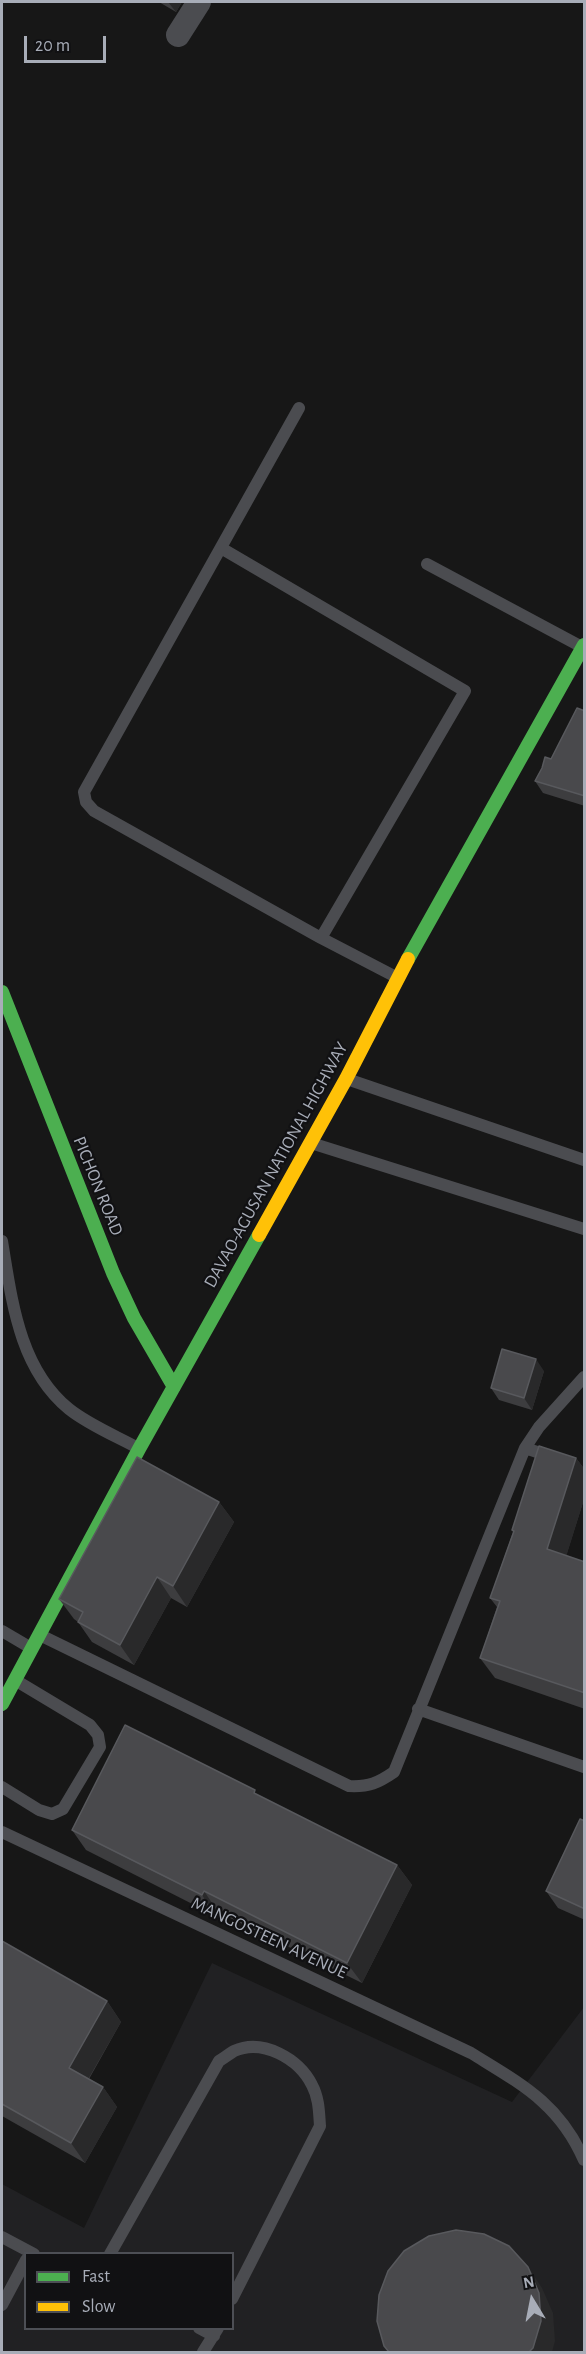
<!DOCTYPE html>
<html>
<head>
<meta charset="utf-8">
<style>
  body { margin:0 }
  #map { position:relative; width:586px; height:2354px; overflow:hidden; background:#171717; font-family:"Alegreya Sans",sans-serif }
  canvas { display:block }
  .frame { position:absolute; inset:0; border:3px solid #a8adb8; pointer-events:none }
  .legend { position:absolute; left:24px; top:2252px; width:210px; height:78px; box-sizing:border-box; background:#111113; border:2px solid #4d4f55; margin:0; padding:8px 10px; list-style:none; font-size:18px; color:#a8adb8 }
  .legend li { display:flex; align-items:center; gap:12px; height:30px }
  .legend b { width:30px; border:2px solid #4d4f55 }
  .north { position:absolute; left:502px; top:2270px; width:60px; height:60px; -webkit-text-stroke:4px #111113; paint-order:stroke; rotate:350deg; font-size:16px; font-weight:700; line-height:24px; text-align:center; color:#a8adb8 }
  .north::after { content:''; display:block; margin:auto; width:21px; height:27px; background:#a8adb8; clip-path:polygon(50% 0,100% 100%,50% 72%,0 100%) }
  .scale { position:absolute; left:24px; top:36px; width:82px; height:27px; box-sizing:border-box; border:3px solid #a8adb8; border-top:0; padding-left:8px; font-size:18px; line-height:21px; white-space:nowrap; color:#a8adb8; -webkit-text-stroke:4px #111113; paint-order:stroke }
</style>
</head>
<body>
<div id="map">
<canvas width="586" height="2354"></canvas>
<div class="frame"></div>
<ul class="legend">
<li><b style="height:8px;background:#4caf50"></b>Fast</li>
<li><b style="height:8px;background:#ffc107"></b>Slow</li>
</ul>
<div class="north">N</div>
<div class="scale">20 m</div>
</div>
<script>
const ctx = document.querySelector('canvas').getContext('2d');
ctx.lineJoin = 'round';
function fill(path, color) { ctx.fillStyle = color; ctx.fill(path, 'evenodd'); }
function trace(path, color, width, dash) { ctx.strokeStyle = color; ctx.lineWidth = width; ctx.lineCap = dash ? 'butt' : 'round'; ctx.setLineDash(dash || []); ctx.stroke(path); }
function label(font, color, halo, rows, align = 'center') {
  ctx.font = font + ' "Alegreya Sans",sans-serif'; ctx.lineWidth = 4.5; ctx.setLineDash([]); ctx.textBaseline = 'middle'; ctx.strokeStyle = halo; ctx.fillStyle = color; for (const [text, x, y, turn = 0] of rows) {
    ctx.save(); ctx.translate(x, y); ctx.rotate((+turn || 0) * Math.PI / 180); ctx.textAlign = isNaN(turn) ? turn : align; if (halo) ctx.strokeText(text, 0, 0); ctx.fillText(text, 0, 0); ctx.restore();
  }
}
fill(new Path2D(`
  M 212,1963 L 512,2102 L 584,2007 L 584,2352 L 2,2352 L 2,2184 L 84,2228 ZM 26,2254 L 232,2254 L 232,2328 L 26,2328 Z`), '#212123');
trace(new Path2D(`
  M 221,548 L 465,691 L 321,938 L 94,811 L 86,802 L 84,792 L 299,408
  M 427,564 L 582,647
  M 321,938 L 396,977
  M 347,1079 L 584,1160
  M 311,1143 L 584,1229
  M 2,1241 C 12,1301 19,1368 69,1409 C 89,1425 116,1436 138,1448
  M 525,1448 L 539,1427 L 584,1377
  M 2,1631 L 31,1648
  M 42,1636 L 349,1786 C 369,1787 378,1783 394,1772 L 525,1448 L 552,1457
  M 418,1709 L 584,1767
  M 2,1787 L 39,1810 L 52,1814 L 63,1809 L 100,1747 L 98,1735 L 90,1725 L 15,1680
  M 2,1832 L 471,2053 C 521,2084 559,2103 584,2160
  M 2,2237 L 34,2254
  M 110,2254 L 219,2061 C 224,2058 229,2054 234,2051 C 263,2038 299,2059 312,2085 C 319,2098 319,2112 320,2126 L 232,2299
  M 2,2305 L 26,2260
  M 199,2328 L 214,2336
  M 203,2352 L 218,2328`), '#4b4c50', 12);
trace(new Path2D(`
  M 178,35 L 199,2`), '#4b4c50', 24);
trace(new Path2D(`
  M 408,959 L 584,645
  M 2,992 L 113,1273 L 134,1318 L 174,1387
  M 2,1704 L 139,1449 L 259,1235`), '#4caf50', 14);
trace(new Path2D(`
  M 259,1235 L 346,1079 L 408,959`), '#ffc107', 14);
fill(new Path2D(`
  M 159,2 L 182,2 L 176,12 Z
  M 585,711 L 585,806 L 543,793 L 535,781 Z
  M 544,1371 L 532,1410 L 499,1400 L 491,1388 Z
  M 576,1458 L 585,1470 L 585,1496 L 566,1556 L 585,1562 L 585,1709 L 495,1678 L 480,1658 L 497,1607 L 490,1598 L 513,1532 L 512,1530 Z
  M 219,1502 L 234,1522 L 187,1607 L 171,1598 L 134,1665 L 92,1642 L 78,1622 L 74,1619 L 59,1599 Z
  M 259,1796 L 397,1865 L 412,1885 L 362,1983 L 218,1912 L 216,1916 L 86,1850 L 72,1830 Z
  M 585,1821 L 585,1920 L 558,1908 L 546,1891 Z
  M 2,1941 L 107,2001 L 121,2022 L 89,2079 L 103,2087 L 117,2107 L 85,2163 L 2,2116 Z`), '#3d3d3f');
fill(new Path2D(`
  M 168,2 L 182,2 L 176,12 Z
  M 536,1359 L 544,1371 L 532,1410 L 524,1398 Z
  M 576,1458 L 585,1470 L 585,1496 L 562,1570 L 547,1549 Z
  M 219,1502 L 234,1522 L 187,1607 L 173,1586 Z
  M 157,1577 L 171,1598 L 134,1665 L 120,1645 Z
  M 397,1865 L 412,1885 L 362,1983 L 347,1963 Z
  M 204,1891 L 218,1912 L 216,1916 L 202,1895 Z
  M 107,2001 L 121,2022 L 83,2088 L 69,2068 Z
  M 103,2087 L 117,2107 L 85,2163 L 71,2143 Z
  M 528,2267 L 542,2288 L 553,2313 L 555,2341 L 552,2352 L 529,2352 Z`), '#29292a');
const building = new Path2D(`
  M 577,708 L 585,711 L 585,796 L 535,781 L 542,768 L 545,757 L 551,759 Z
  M 502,1349 L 536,1359 L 524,1398 L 491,1388 Z
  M 539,1446 L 576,1458 L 547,1549 L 585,1562 L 585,1693 L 480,1658 L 500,1601 L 490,1598 L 514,1531 L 512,1530 Z
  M 137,1457 L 219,1502 L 173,1586 L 157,1577 L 120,1645 L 78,1622 L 83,1612 L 59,1599 Z
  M 125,1725 L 255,1790 L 254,1793 L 397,1865 L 347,1963 L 204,1891 L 202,1895 L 72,1830 Z
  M 580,1819 L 585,1821 L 585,1909 L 546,1891 Z
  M 2,1941 L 107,2001 L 69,2068 L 103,2087 L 71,2143 L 2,2104 Z
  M 456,2230 L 484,2234 L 509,2246 L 528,2267 L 539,2293 L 541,2321 L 533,2348 L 529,2352 L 389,2352 L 384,2346 L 377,2321 L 379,2295 L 388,2271 L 404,2251 L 429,2236 Z`);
fill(building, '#49494c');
trace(building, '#58595d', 1.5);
label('18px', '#a8adb8', '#111113', [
  ["DAVAO-AGUSAN NATIONAL HIGHWAY",276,1165,-61],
  ["PICHON ROAD",98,1186,68],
  ["MANGOSTEEN AVENUE",269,1938,25]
]);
</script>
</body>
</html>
